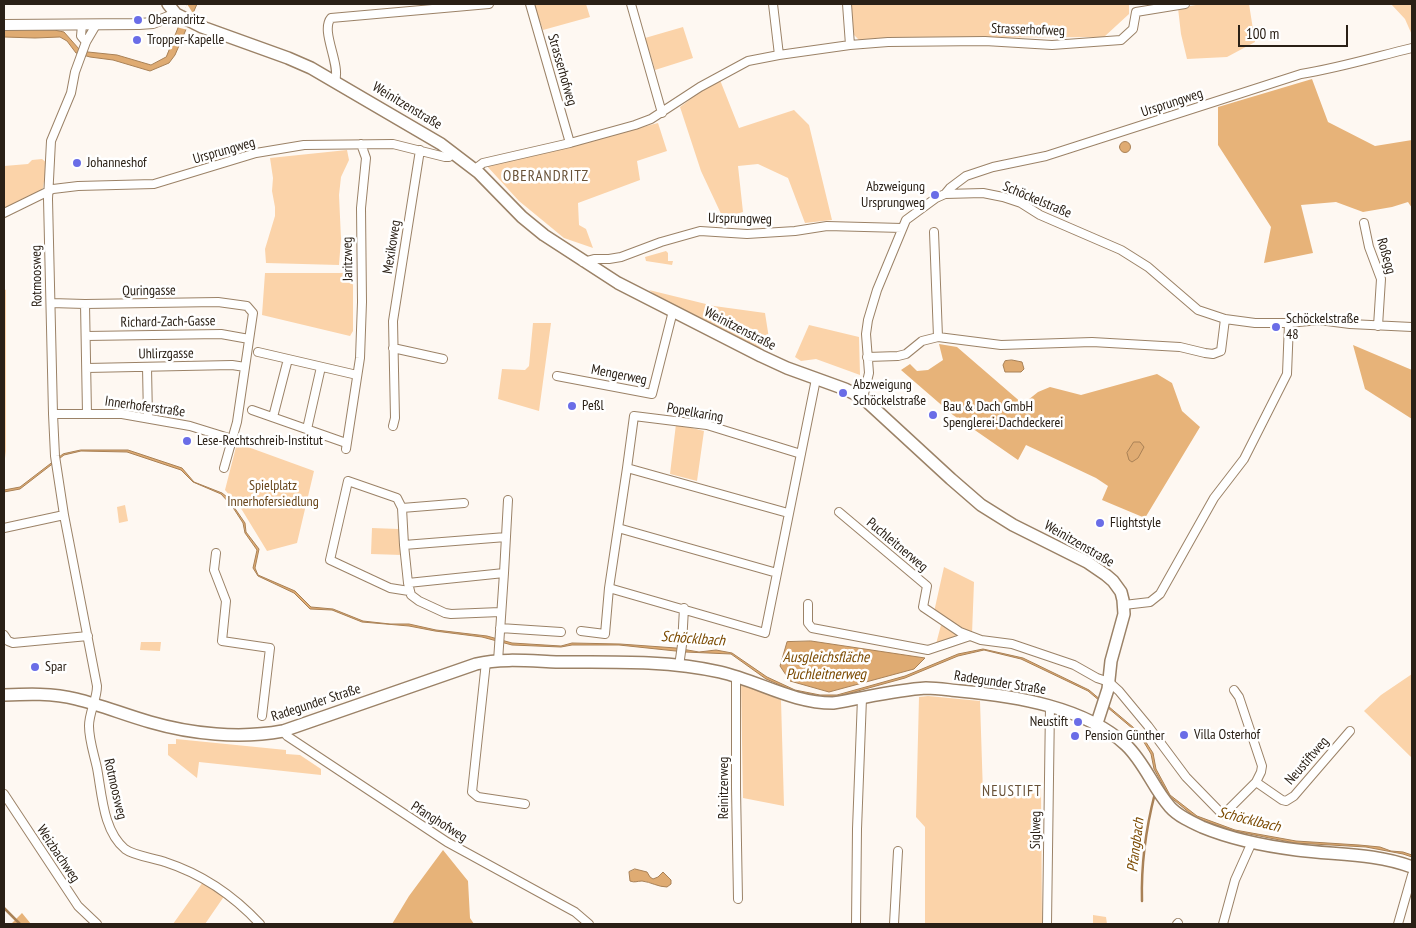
<!DOCTYPE html>
<html>
<head>
<meta charset="utf-8">
<style>
  body { margin:0 }
  #map { position:relative; width:1416px; height:928px; overflow:hidden; background:#fef8f2; font-family:"PT Sans Narrow",sans-serif }
  canvas { display:block }
  .frame { position:absolute; inset:0; border:5px solid #2a2016; pointer-events:none }
  .scale { position:absolute; left:1238px; top:25px; width:110px; height:22px; box-sizing:border-box; border:2px solid #2a2016; border-top:0; padding-left:6px; font-size:15px; line-height:18px; white-space:nowrap; color:#2a2016; -webkit-text-stroke:4px #fff; paint-order:stroke }
</style>
</head>
<body>
<div id="map">
<canvas width="1416" height="928"></canvas>
<div class="frame"></div>
<div class="scale">100 m</div>
</div>
<script>
const ctx = document.querySelector('canvas').getContext('2d');
ctx.lineJoin = 'round';
function fill(path, color) { ctx.fillStyle = color; ctx.fill(path, 'evenodd'); }
function trace(path, color, width, dash) { ctx.strokeStyle = color; ctx.lineWidth = width; ctx.lineCap = dash ? 'butt' : 'round'; ctx.setLineDash(dash || []); ctx.stroke(path); }
function label(font, color, halo, rows, align = 'center') {
  ctx.font = font + ' "PT Sans Narrow",sans-serif'; ctx.lineWidth = 5; ctx.setLineDash([]); ctx.textBaseline = 'middle'; ctx.strokeStyle = halo; ctx.fillStyle = color; for (const [text, x, y, turn = 0] of rows) {
    ctx.save(); ctx.translate(x, y); ctx.rotate((+turn || 0) * Math.PI / 180); ctx.textAlign = isNaN(turn) ? turn : align; if (halo) ctx.strokeText(text, 0, 0); ctx.fillText(text, 0, 0); ctx.restore();
  }
}
fill(new Path2D(`
  M 535,4 L 586,4 L 590,17 L 543,30 L 535,8 Z
  M 851,4 L 1129,4 L 1129,14 L 1104,37 L 922,38 L 860,41 L 852,33 Z
  M 1202,4 L 1249,4 L 1255,42 L 1227,57 L 1187,59 L 1181,34 L 1178,8 Z
  M 1391,4 L 1412,4 L 1412,35 L 1405,19 Z
  M 683,27 L 693,58 L 655,70 L 645,38 Z
  M 720,80 L 739,128 L 794,110 L 809,125 L 832,220 L 805,223 L 788,178 L 758,164 L 738,166 L 743,212 L 723,218 L 701,171 L 680,107 L 705,88 Z
  M 658,123 L 667,151 L 637,161 L 640,180 L 578,203 L 579,225 L 586,229 L 593,248 L 564,238 L 519,201 L 486,165 L 570,146 Z
  M 347,150 L 349,160 L 341,177 L 339,195 L 341,239 L 339,265 L 266,263 L 265,249 L 275,216 L 275,207 L 272,191 L 273,178 L 270,158 Z
  M 42,159 L 47,163 L 43,188 L 36,194 L 4,210 L 4,166 L 28,164 L 32,160 Z
  M 666,251 L 668,253 L 668,261 L 673,261 L 672,265 L 646,261 L 645,257 Z
  M 265,273 L 353,273 L 353,331 L 350,336 L 262,315 Z
  M 4,289 L 6,290 L 6,451 L 4,466 Z
  M 649,290 L 714,306 L 765,313 L 770,345 L 759,348 L 661,299 Z
  M 533,323 L 551,323 L 539,411 L 498,399 L 502,369 L 525,370 L 529,366 Z
  M 809,325 L 859,337 L 860,375 L 816,359 L 801,361 L 795,357 Z
  M 676,424 L 704,431 L 697,481 L 670,474 Z
  M 237,443 L 314,471 L 297,543 L 267,551 L 242,510 L 225,490 Z
  M 125,505 L 128,521 L 119,523 L 117,507 Z
  M 372,528 L 399,529 L 402,555 L 371,554 Z
  M 944,567 L 974,582 L 972,634 L 934,612 Z
  M 941,625 L 956,633 L 955,637 L 936,644 Z
  M 141,642 L 161,642 L 160,651 L 140,650 Z
  M 1412,674 L 1412,758 L 1364,711 L 1381,695 Z
  M 741,684 L 781,700 L 784,806 L 743,798 Z
  M 928,696 L 980,701 L 983,794 L 1041,788 L 1042,924 L 925,924 L 925,827 L 916,817 L 919,697 Z
  M 176,739 L 286,750 L 286,754 L 300,755 L 321,769 L 321,775 L 199,762 L 197,778 L 168,755 L 168,744 L 176,744 Z
  M 203,882 L 225,895 L 205,924 L 173,924 Z
  M 1093,915 L 1106,917 L 1107,924 L 1093,924 Z`), '#fbd3a9');
fill(new Path2D(`
  M 1312,79 L 1328,122 L 1375,146 L 1412,140 L 1412,208 L 1408,202 L 1392,207 L 1363,212 L 1336,202 L 1301,205 L 1313,253 L 1264,263 L 1271,227 L 1218,145 L 1218,107 Z
  M 939,344 L 957,347 L 1023,404 L 1038,392 L 1050,387 L 1081,395 L 1157,374 L 1172,383 L 1182,411 L 1200,427 L 1145,518 L 1102,500 L 1108,486 L 1096,478 L 1026,445 L 1018,460 L 953,415 L 901,370 L 910,364 L 917,371 L 928,370 L 943,360 Z
  M 1353,345 L 1412,370 L 1412,419 L 1365,389 Z
  M 443,850 L 468,881 L 470,918 L 474,924 L 392,924 L 409,896 Z
  M 22,913 L 31,924 L 11,924 Z`), '#e7b379');
const water = new Path2D(`
  M 188,4 L 197,4 L 175,55 L 169,63 L 150,71 L 113,60 L 90,57 L 76,53 L 67,41 L 60,37 L 35,38 L 4,37 L 4,29 L 54,30 L 64,32 L 79,49 L 88,52 L 117,55 L 151,65 L 166,57 Z
  M1119.5 147a5.5 5.5 0 1 1 11 0a5.5 5.5 0 1 1-11 0Z
  M 1012,360 L 1022,362 L 1024,369 L 1021,372 L 1005,372 L 1003,365 L 1005,361 Z
  M 1134,442 L 1140,442 L 1144,447 L 1138,458 L 1132,462 L 1129,460 L 1127,453 Z
  M 81,450 L 128,450 L 182,468 L 194,482 L 222,493 L 227,497 L 245,523 L 246,532 L 259,549 L 255,568 L 258,575 L 295,591 L 311,607 L 333,609 L 363,621 L 390,624 L 409,624 L 436,630 L 487,636 L 512,643 L 561,646 L 572,643 L 620,644 L 676,648 L 699,652 L 716,650 L 732,653 L 767,677 L 795,690 L 820,695 L 837,695 L 905,676 L 958,654 L 983,649 L 1023,658 L 1089,690 L 1140,733 L 1153,753 L 1156,769 L 1170,795 L 1197,816 L 1235,830 L 1296,841 L 1359,845 L 1380,847 L 1391,851 L 1403,852 L 1412,855 L 1412,857 L 1403,854 L 1366,847 L 1295,843 L 1234,831 L 1196,818 L 1169,796 L 1154,769 L 1151,754 L 1139,734 L 1088,691 L 1021,659 L 984,650 L 958,656 L 905,678 L 836,697 L 819,697 L 794,691 L 766,679 L 731,654 L 685,652 L 619,645 L 572,645 L 561,647 L 512,645 L 482,637 L 435,631 L 409,626 L 362,622 L 332,610 L 310,609 L 294,593 L 258,576 L 253,568 L 257,550 L 245,533 L 243,523 L 232,506 L 221,494 L 193,482 L 181,470 L 127,452 L 81,451 L 64,455 L 20,489 L 4,492 L 4,490 L 20,487 L 63,454 Z
  M 811,641 L 925,658 L 914,669 L 829,692 L 790,681 L 780,666 L 787,642 Z
  M 635,869 L 647,872 L 650,877 L 653,879 L 658,877 L 663,872 L 671,880 L 671,884 L 667,887 C 658,887 651,882 642,881 C 637,881 635,883 630,881 L 629,872 Z`);
fill(water, '#dfab72');
trace(water, '#a98156', 1);
fill(new Path2D(`
  M 187,4 L 194,15 L 188,30 L 176,27 Z`), '#fef8f2');
trace(new Path2D(`
  M 1142,901 C 1141,865 1146,828 1155,793
  M 4,908 L 20,924`), '#a98156', 2.5);
const minor = new Path2D(`
  M 631,4 L 662,113
  M 773,4 L 779,55
  M 847,4 L 850,45
  M 82,25 L 81,36 L 86,42
  M 96,25 L 86,42 L 75,72 L 71,93 L 51,141 L 48,199 L 53,414 L 55,456 L 64,515 L 97,686 C 97,700 89,712 89,726 C 89,740 94,754 97,768 C 102,794 103,831 125,849 C 134,856 155,858 165,862 C 202,874 234,896 260,924
  M 335,81 C 341,64 320,31 331,18 L 489,4
  M 570,143 L 635,125 L 651,119 L 700,87 L 748,61 L 779,55 L 850,45 L 888,42 L 985,41 L 1052,45 L 1121,40 L 1133,29 L 1136,12 L 1185,4
  M 475,169 L 483,163 L 570,143 L 530,4
  M 945,194 L 950,188 L 966,176 L 993,167 L 1046,156 L 1301,74 C 1339,68 1375,57 1412,48
  M 4,213 L 53,189 L 78,186 L 154,184 L 256,153 L 304,145 L 393,144 L 445,157 L 449,157 L 453,152
  M 1364,223 L 1369,247 L 1381,279 L 1378,326
  M 934,232 L 938,337
  M 583,262 L 594,259 L 609,259 L 621,257 L 661,242 L 700,231 L 747,234 L 795,231 L 827,226 L 902,228
  M 51,303 L 85,304 L 218,302 L 247,306 L 253,313 L 237,422 L 224,468
  M 85,304 L 87,414
  M 86,336 L 221,334 L 249,339
  M 393,348 L 443,359
  M 258,352 L 357,375
  M 867,357 L 898,356 L 906,354 L 922,341 L 938,337 L 1001,345 L 1092,342 L 1180,347 L 1205,353 L 1213,354 L 1221,351 L 1225,319
  M 147,367 L 148,418
  M 87,368 L 232,365 L 245,367
  M 557,376 L 652,394 L 673,311
  M 863,398 L 869,373 L 866,334 L 868,320 L 877,290 L 906,220 L 936,198 L 945,194 L 983,193 L 1003,197 L 1021,203 L 1040,215 L 1121,250 L 1148,267 L 1198,310 L 1225,319 L 1255,323 L 1289,323 L 1319,320 L 1350,324 L 1412,327
  M 252,410 L 346,443
  M 53,414 L 122,414 L 190,426 L 232,439
  M 273,417 L 288,359
  M 393,426 L 395,418 L 393,321 L 420,150
  M 307,429 L 321,367
  M 346,449 L 360,358 L 362,302 L 361,208 L 366,158 L 361,144
  M 627,468 L 634,416 L 707,425 L 801,454
  M 402,508 L 464,503
  M 839,512 L 927,586 L 923,607 L 960,632 L 981,640 L 1012,644 L 1074,665 L 1097,678 L 1109,682 L 1119,691 L 1148,726 L 1186,777 L 1223,815 L 1256,782 L 1282,800 L 1286,801 L 1294,796 L 1350,731
  M 788,513 L 627,468 L 609,588 L 765,633 L 816,379
  M 4,528 L 64,515
  M 618,528 L 777,573
  M 404,545 L 408,583 L 411,595 L 419,601 L 445,613 L 451,614 L 500,612
  M 216,553 L 214,570 L 226,601 L 222,641 L 270,648 L 262,716
  M 408,583 L 504,573 L 508,500
  M 409,591 L 390,588 L 330,560 L 348,481 L 397,498 L 402,508 L 404,545 L 506,537
  M 808,604 L 808,623 L 812,628 L 928,650 L 970,636
  M 1124,605 L 1150,602 L 1160,594 L 1214,498 L 1244,459 L 1287,374 L 1289,323
  M 500,628 L 561,632
  M 581,631 L 605,634 L 609,588
  M 4,635 L 8,641 L 13,643 L 88,636
  M 498,661 L 504,573
  M 486,662 L 472,792 L 478,797 L 525,804
  M 679,666 L 682,645 L 684,608
  M 736,677 L 736,788 L 738,899
  M 1234,690 L 1239,697 L 1262,766 L 1261,772 L 1256,782
  M 283,731 L 287,736 L 447,842 L 575,912 L 589,924
  M 4,794 L 78,906 L 97,924
  M 856,924 L 857,829 L 862,698
  M 894,924 L 898,851
  M 1047,924 L 1050,706
  M 1177,924 L 1178,923
  M 1223,924 L 1235,880 L 1252,842
  M 1398,924 L 1412,875`);
const tertiary = new Path2D(`
  M 4,25 L 139,24 L 153,23 L 176,14`);
const secondary = new Path2D(`
  M 168,4 L 176,14 L 202,27 L 288,58 L 311,68 L 441,144 L 479,173 L 522,217 L 544,235 L 618,283 L 761,356 L 787,368 L 845,389 L 863,398 L 951,479 L 981,505 L 1013,525 L 1087,562 L 1106,575 L 1113,581 L 1121,592 L 1123,600 L 1124,614 L 1111,661 L 1108,689 L 1096,726
  M 4,695 C 27,694 53,693 76,699 C 101,705 125,715 150,722 C 191,734 240,739 283,731 L 476,664 C 502,658 530,661 556,662 C 609,662 668,660 720,672 C 759,681 792,703 833,703 C 864,698 895,690 926,688 C 937,688 949,690 960,691 C 1015,696 1085,707 1126,745 C 1145,763 1153,788 1170,807 C 1178,816 1191,822 1202,827 C 1231,839 1265,846 1297,850 C 1336,855 1375,853 1412,867`);
trace(minor, '#9b8267', 10);
trace(tertiary, '#9b8267', 12);
trace(secondary, '#9b8267', 14);
trace(minor, '#fff', 8);
trace(tertiary, '#fff', 10);
trace(secondary, '#fff', 11);
for (const [x, y, r, color] of [
  [138,20,5,"#6a6de7"],
  [137,40,5,"#6a6de7"],
  [77,163,5,"#6a6de7"],
  [935,195,5,"#6a6de7"],
  [1276,327,5,"#6a6de7"],
  [843,393,5,"#6a6de7"],
  [572,406,5,"#6a6de7"],
  [933,415,5,"#6a6de7"],
  [187,441,5,"#6a6de7"],
  [1100,523,5,"#6a6de7"],
  [35,667,5,"#6a6de7"],
  [1078,722,5,"#6a6de7"],
  [1184,735,5,"#6a6de7"],
  [1075,736,5,"#6a6de7"]
]) { const dot = new Path2D(); dot.arc(x, y, r, 0, 2 * Math.PI); ctx.fillStyle = color; ctx.fill(dot); trace(dot, '#fff', 2); }
label('14px', '#2a2016', '#fff', [
  ["Oberandritz",148,20],
  ["Tropper-Kapelle",147,40],
  ["Johanneshof",87,163],
  ["Abzweigung",925,187,"right"],
  ["Ursprungweg",925,203,"right"],
  ["Schöckelstraße",1286,319],
  ["48",1286,335],
  ["Abzweigung",853,385],
  ["Schöckelstraße",853,401],
  ["Peßl",582,406],
  ["Bau & Dach GmbH",943,407],
  ["Spenglerei-Dachdeckerei",943,423],
  ["Lese-Rechtschreib-Institut",197,441],
  ["Flightstyle",1110,523],
  ["Spar",45,667],
  ["Neustift",1068,722,"right"],
  ["Villa Osterhof",1194,735],
  ["Pension Günther",1085,736]
], 'left');
label('14px', '#2a2016', '#fff', [
  ["Strasserhofweg",1028,30,2],
  ["Strasserhofweg",562,70,74],
  ["Ursprungweg",1172,103,-18],
  ["Weinitzenstraße",407,106,31],
  ["Ursprungweg",224,151,-16],
  ["Schöckelstraße",1037,200,23],
  ["Ursprungweg",740,219,1],
  ["Mexikoweg",392,247,-81],
  ["Roßegg",1386,256,74],
  ["Jaritzweg",348,259,-91],
  ["Rotmoosweg",37,276,-91],
  ["Quringasse",149,291,-1],
  ["Richard-Zach-Gasse",168,322,-1],
  ["Weinitzenstraße",740,329,27],
  ["Uhlirzgasse",166,354,-1],
  ["Mengerweg",619,375,11],
  ["Innerhoferstraße",145,407,8],
  ["Popelkaring",695,413,10],
  ["Weinitzenstraße",1079,544,30],
  ["Puchleitnerweg",897,545,40],
  ["Radegunder Straße",1000,683,9],
  ["Radegunder Straße",316,703,-18],
  ["Neustiftweg",1307,761,-49],
  ["Reinitzerweg",724,788,-90],
  ["Rotmoosweg",115,789,77],
  ["Pfanghofweg",439,822,32],
  ["Siglweg",1036,830,-89],
  ["Weizbachweg",58,854,56]
]);
label('14px', '#6a471c', '#fff', [
  ["Spielplatz",273,486],
  ["Innerhofersiedlung",273,502]
]);
ctx.letterSpacing = '1px';
label('15px', '#685137', '#fff', [
  ["OBERANDRITZ",546,177],
  ["NEUSTIFT",1012,792]
]);
ctx.letterSpacing = '0px';
label('italic 15px', '#7b4a00', '#fff', [
  ["Schöcklbach",693,639,4],
  ["Ausgleichsfläche",826,658],
  ["Puchleitnerweg",826,675],
  ["Schöcklbach",1249,820,14],
  ["Pfangbach",1136,845,-83]
]);
</script>
</body>
</html>
